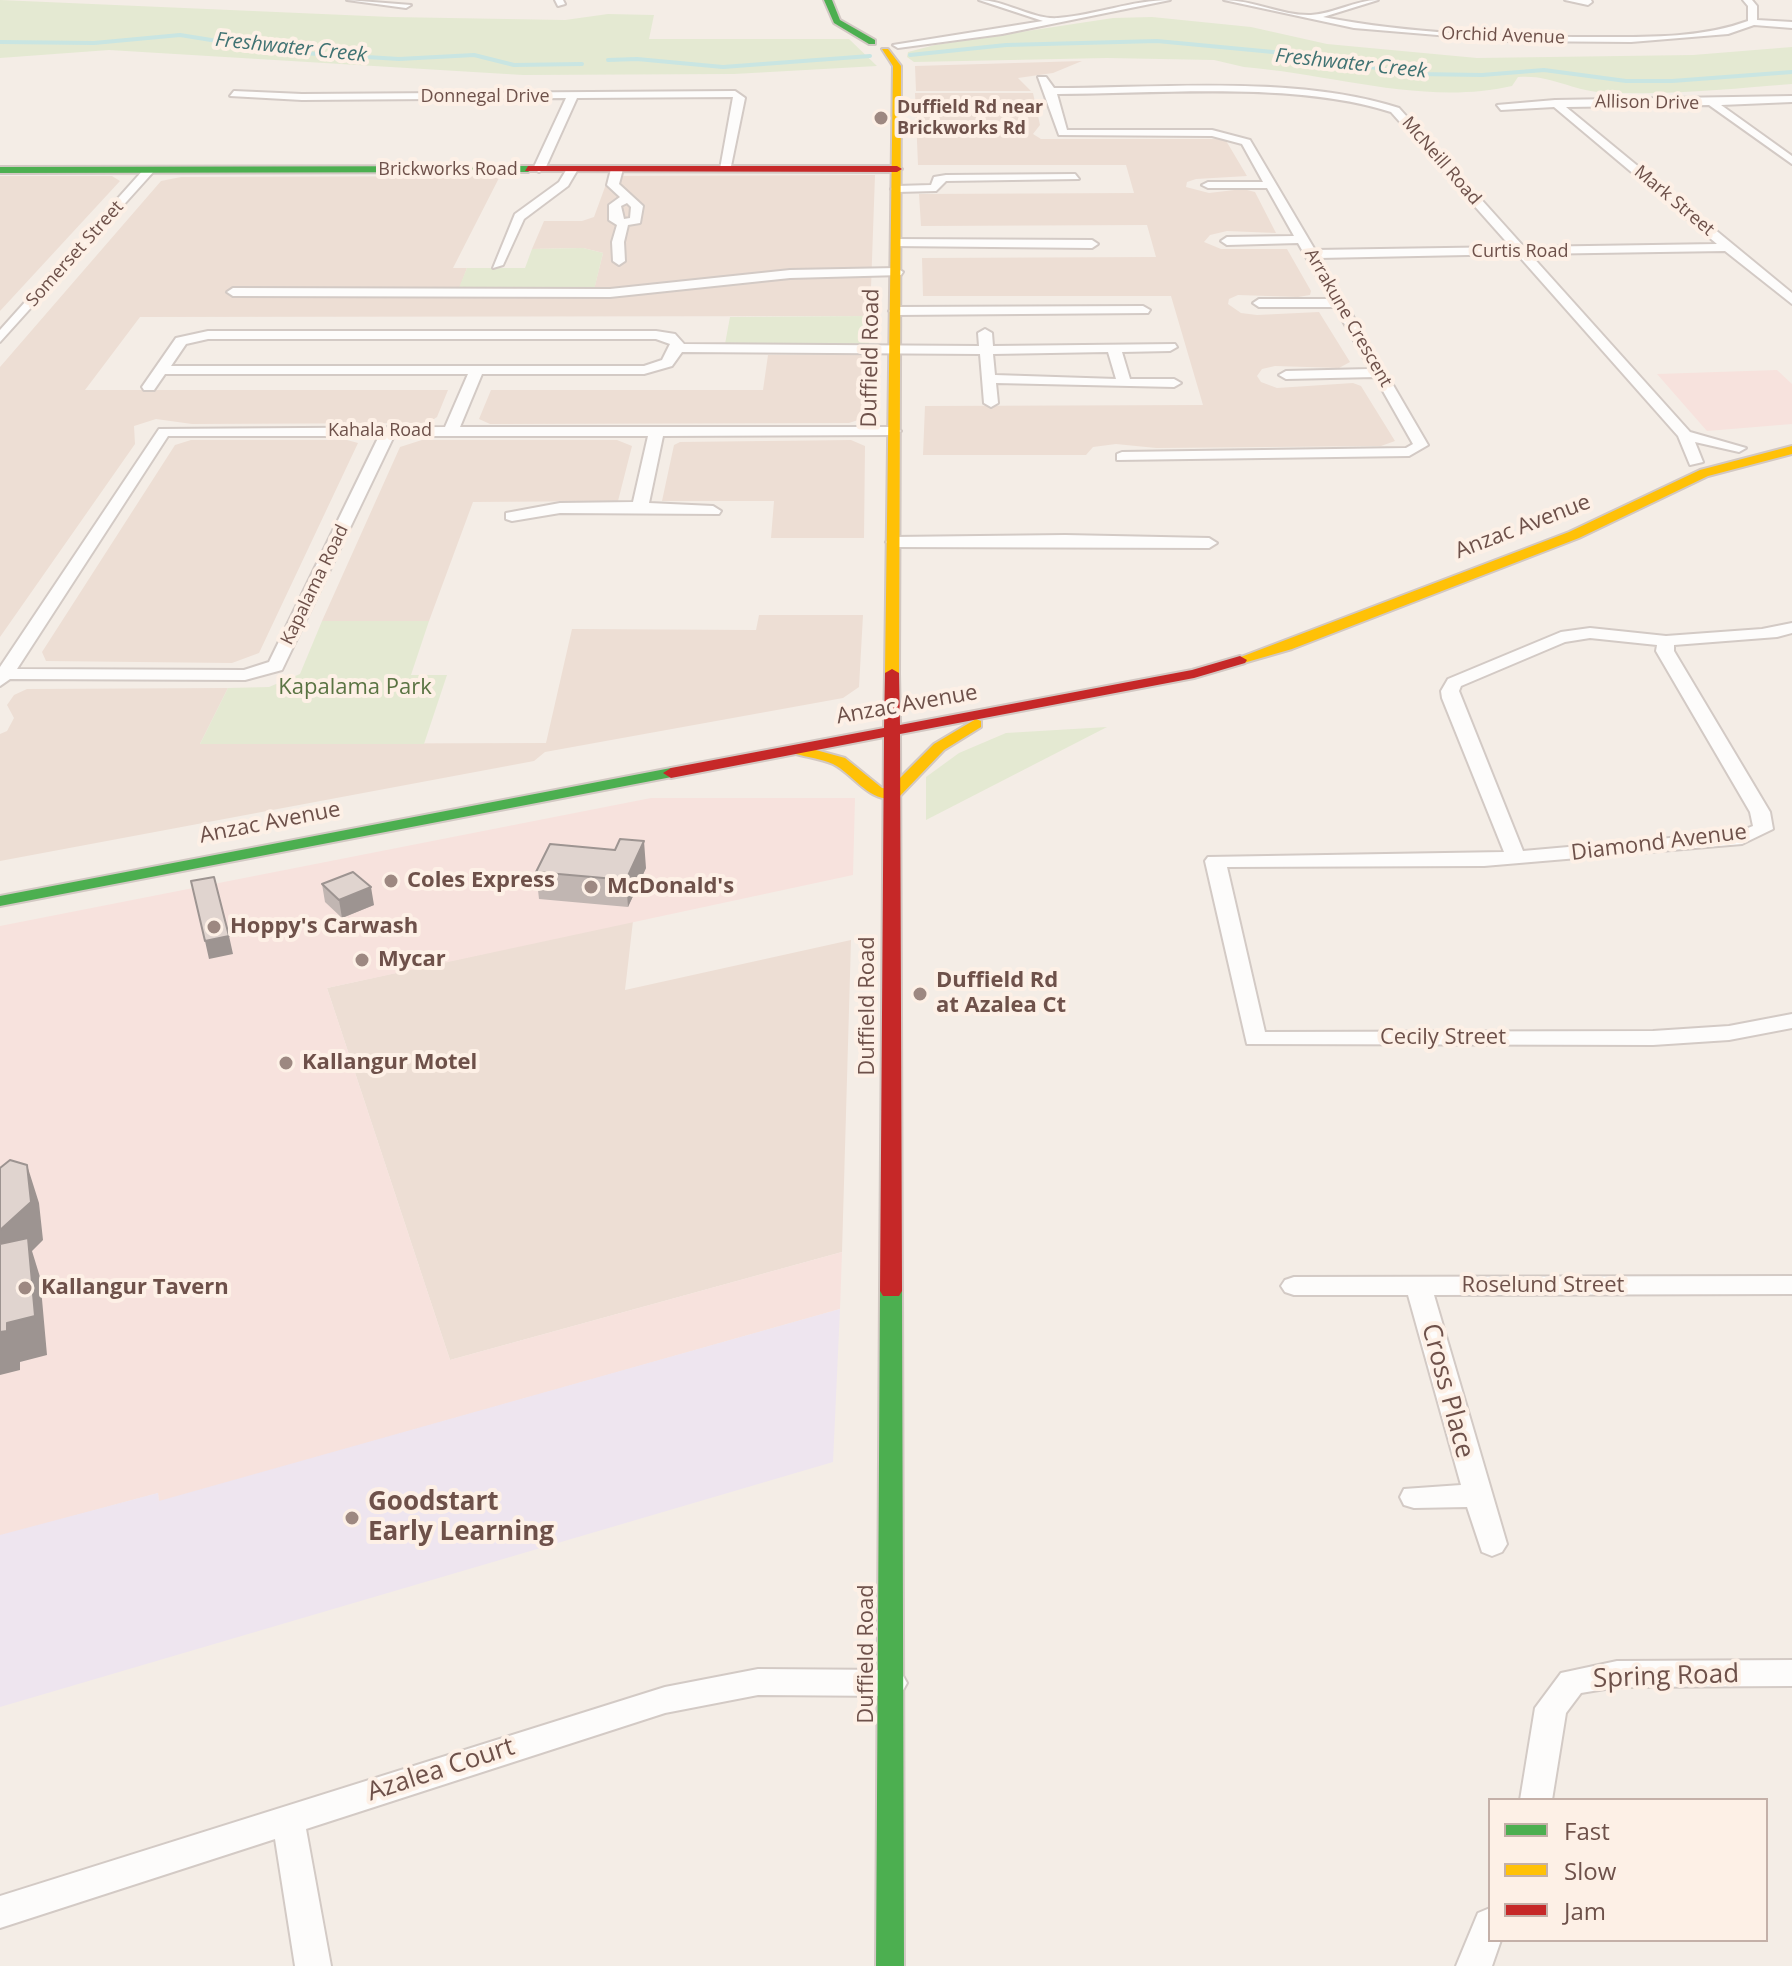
<!DOCTYPE html>
<html>
<head>
<meta charset="utf-8">
<style>
  body { margin:0 }
  #map { position:relative; width:1792px; height:1966px; overflow:hidden; background:#f4ede6; font-family:"Open Sans",sans-serif }
  canvas { display:block }
  .legend { position:absolute; left:1488px; top:1798px; width:280px; height:144px; box-sizing:border-box; background:#fdf0e6; border:2px solid #c4b0a8; margin:0; padding:10px 14px; list-style:none; font-size:24px; color:#6e514a }
  .legend li { display:flex; align-items:center; gap:16px; height:40px }
  .legend b { width:40px; border:2px solid #c4b0a8 }
</style>
</head>
<body>
<div id="map">
<canvas width="1792" height="1966"></canvas>
<ul class="legend">
<li><b style="height:10px;background:#4caf50"></b>Fast</li>
<li><b style="height:10px;background:#ffc107"></b>Slow</li>
<li><b style="height:10px;background:#c62828"></b>Jam</li>
</ul>
</div>
<script>
const ctx = document.querySelector('canvas').getContext('2d');
ctx.lineJoin = 'round';
function fill(path, color) { ctx.fillStyle = color; ctx.fill(path, 'evenodd'); }
function trace(path, color, width, dash) { ctx.strokeStyle = color; ctx.lineWidth = width; ctx.lineCap = dash ? 'butt' : 'round'; ctx.setLineDash(dash || []); ctx.stroke(path); }
function label(font, color, halo, rows, align = 'center') {
  ctx.font = font + ' "Open Sans",sans-serif'; ctx.lineWidth = 8; ctx.setLineDash([]); ctx.textBaseline = 'middle'; ctx.strokeStyle = halo; ctx.fillStyle = color; for (const [text, x, y, turn = 0] of rows) {
    ctx.save(); ctx.translate(x, y); ctx.rotate((+turn || 0) * Math.PI / 180); ctx.textAlign = isNaN(turn) ? turn : align; if (halo) ctx.strokeText(text, 0, 0); ctx.fillText(text, 0, 0); ctx.restore();
  }
}
fill(new Path2D(`
  M 1082,61 L 1053,73 L 1018,78 L 1031,91 L 916,91 L 915,66 Z
  M 915,93 L 1033,93 L 1040,125 L 1033,134 L 1041,139 L 1225,139 L 1247,176 L 1196,179 L 1187,182 L 1186,187 L 1209,193 L 1243,189 L 1255,192 L 1276,233 L 1227,231 L 1210,235 L 1204,242 L 1221,249 L 1287,249 L 1311,291 L 1310,295 L 1298,297 L 1238,295 L 1229,299 L 1228,304 L 1241,313 L 1257,315 L 1319,312 L 1350,362 L 1339,368 L 1275,366 L 1262,369 L 1257,376 L 1261,382 L 1277,388 L 1353,383 L 1361,386 L 1395,441 L 1381,446 L 1156,448 L 1116,444 L 1093,447 L 1086,455 L 923,455 L 925,406 L 1203,405 L 1171,296 L 923,296 L 922,258 L 1156,257 L 1147,225 L 921,226 L 919,194 L 1134,193 L 1126,165 L 918,165 Z
  M 875,175 L 870,316 L 140,317 L 85,390 L 448,390 L 437,417 L 428,423 L 192,424 L 156,419 L 134,426 L 135,444 L 0,637 L 0,367 L 161,181 L 181,177 L 500,176 L 453,268 L 467,268 L 459,290 L 594,289 L 603,253 L 583,248 L 532,249 L 544,221 L 582,221 L 594,217 L 609,176 Z
  M 0,176 L 112,176 L 120,181 L 0,311 Z
  M 768,355 L 868,355 L 864,418 L 849,423 L 490,424 L 479,419 L 491,390 L 763,390 Z
  M 191,440 L 347,440 L 358,443 L 259,653 L 232,663 L 46,661 L 42,652 L 175,445 Z
  M 422,440 L 617,440 L 632,446 L 618,501 L 473,502 L 429,621 L 322,621 L 400,447 Z
  M 851,440 L 865,446 L 864,538 L 771,538 L 774,501 L 662,501 L 674,445 L 680,442 Z
  M 759,615 L 863,615 L 859,687 L 843,698 L 545,752 L 534,761 L 0,861 L 0,734 L 7,731 L 14,718 L 7,705 L 14,695 L 27,689 L 228,688 L 200,744 L 546,743 L 572,629 L 756,630 Z
  M 633,921 L 625,990 L 851,940 L 842,1252 L 450,1360 L 327,988 Z`), '#edded4');
fill(new Path2D(`
  M 1777,370 L 1792,384 L 1792,424 L 1707,431 L 1657,374 Z
  M 651,798 L 855,798 L 853,875 L 327,988 L 450,1360 L 842,1252 L 840,1309 L 159,1502 L 158,1493 L 0,1536 L 0,926 Z`), '#f7e2dd');
fill(new Path2D(`
  M 840,1309 L 833,1462 L 0,1707 L 0,1535 L 158,1493 L 159,1501 Z`), '#eee5ef');
fill(new Path2D(`
  M 0,0 L 391,17 L 565,20 L 608,14 L 654,15 L 649,39 L 849,39 L 877,66 L 734,74 L 523,75 L 109,50 L 0,58 Z
  M 1152,17 L 1251,27 L 1327,44 L 1477,58 L 1693,55 L 1792,47 L 1792,84 C 1728,89 1665,96 1601,92 C 1570,90 1550,74 1518,77 L 1512,86 C 1425,106 1332,74 1244,67 L 1214,60 L 1107,58 L 914,62 L 907,57 L 908,52 L 935,45 L 1113,18 Z
  M 583,248 L 603,253 L 594,290 L 458,290 L 467,268 L 525,268 L 532,249 Z
  M 870,316 L 869,344 L 725,344 L 730,317 Z
  M 322,621 L 429,621 L 411,675 L 447,675 L 424,744 L 200,744 L 228,688 L 269,687 L 300,674 Z
  M 1107,727 L 926,820 L 926,777 L 959,753 L 1006,733 Z`), '#e4e9d2');
trace(new Path2D(`
  M 0,42 L 94,43 L 180,35 L 286,52 L 399,59 L 474,55 L 514,65 L 582,64
  M 910,55 L 1006,45 L 1157,41 L 1273,52 L 1416,74 L 1482,75 L 1544,70 L 1626,81 L 1672,81 L 1792,72
  M 608,60 L 637,59 L 723,67 L 870,56`), '#c9e5e2', 4);
const street = new Path2D(`
  M 347,0 L 411,5 L 406,8 Z
  M 555,0 L 563,0 L 565,4 L 558,6 Z
  M 979,0 C 1005,0 1033,20 1058,18 C 1096,15 1132,0 1170,0 L 1002,34 L 898,48 L 893,45 L 1043,21 Z
  M 1224,0 C 1253,0 1282,16 1311,15 C 1334,14 1355,0 1378,0 L 1323,17 C 1411,34 1502,37 1591,37 C 1643,37 1699,39 1748,21 L 1748,6 L 1743,0 L 1752,0 L 1757,6 L 1757,20 L 1792,22 L 1792,28 L 1754,25 L 1728,34 L 1631,42 L 1509,41 L 1354,28 Z
  M 1565,0 L 1591,0 L 1592,2 L 1588,5 Z
  M 1038,77 L 1046,77 L 1054,88 C 1162,88 1296,75 1399,108 L 1524,247 L 1717,244 L 1554,107 L 1501,110 L 1497,105 L 1555,100 L 1792,96 L 1792,102 L 1721,105 L 1792,156 L 1792,164 L 1709,105 L 1566,107 L 1792,293 L 1792,304 L 1725,251 L 1530,254 L 1690,432 L 1746,448 L 1739,452 L 1695,442 L 1703,462 L 1690,465 L 1678,436 L 1517,254 L 1319,258 L 1428,445 L 1409,456 L 1117,460 L 1117,454 L 1122,452 L 1406,448 L 1413,444 L 1375,377 L 1286,379 L 1279,375 L 1286,371 L 1370,369 L 1335,307 L 1259,307 L 1253,303 L 1259,299 L 1330,299 L 1298,243 L 1227,245 L 1221,241 L 1227,237 L 1294,236 L 1267,188 L 1208,188 L 1202,185 L 1208,182 L 1263,182 L 1242,144 L 1212,136 L 1059,135 ZM 1057,94 C 1160,94 1294,81 1391,112 L 1511,247 L 1315,250 L 1250,140 L 1212,130 L 1067,130 Z
  M 234,91 L 302,94 L 735,91 L 745,98 L 730,171 L 720,169 L 733,97 L 577,98 L 545,169 L 539,172 L 533,169 L 566,98 L 302,100 L 230,96 Z
  M 617,166 L 623,169 L 619,184 L 643,206 L 640,223 L 628,225 L 624,242 L 625,261 L 619,265 L 613,261 L 612,242 L 617,225 L 609,220 L 609,205 L 620,197 L 607,185 L 611,169 ZM 627,203 L 631,207 L 630,218 L 624,219 L 621,206 Z
  M 568,167 L 578,169 L 568,186 L 524,219 L 503,265 L 493,268 L 515,214 L 559,182 Z
  M 145,168 L 155,170 L 0,342 L 0,330 Z
  M 1075,174 L 1079,179 L 946,181 L 936,191 L 897,192 L 891,189 L 897,186 L 931,185 L 934,177 L 946,175 Z
  M 896,239 L 1092,240 L 1098,244 L 1092,248 L 892,246 L 892,240 Z
  M 897,268 L 903,272 L 901,275 L 790,278 L 610,297 L 233,296 L 227,292 L 233,288 L 610,289 L 790,270 Z
  M 1143,306 L 1150,310 L 1148,313 L 896,315 L 889,311 L 896,307 Z
  M 985,329 L 992,333 L 993,346 L 1175,344 L 1177,347 L 1170,351 L 1122,352 L 1130,379 L 1174,379 L 1181,383 L 1174,387 L 996,383 L 998,403 L 991,407 L 984,403 L 980,354 L 682,352 L 672,366 L 644,374 L 482,374 L 460,427 L 894,427 L 901,431 L 894,435 L 663,436 L 649,503 L 713,506 L 721,511 L 719,514 L 560,513 L 512,521 L 506,519 L 506,513 L 560,503 L 633,502 L 648,436 L 394,436 L 282,670 L 245,680 L 10,679 L 0,686 L 0,667 L 159,429 L 445,427 L 468,374 L 165,374 L 154,390 L 144,390 L 142,387 L 176,338 L 208,331 L 656,331 L 675,334 L 684,344 L 979,346 L 978,333 ZM 208,339 L 656,339 L 670,344 L 662,360 L 644,366 L 171,366 L 186,344 ZM 1108,352 L 1116,379 L 995,375 L 993,354 ZM 168,436 L 379,436 L 269,662 L 244,670 L 17,669 Z
  M 1065,535 L 1209,538 L 1217,543 L 1209,548 L 894,547 L 886,542 L 894,537 Z
  M 1792,623 L 1792,633 L 1777,637 L 1674,645 L 1674,651 L 1770,812 L 1773,829 L 1742,844 L 1484,866 L 1227,867 L 1265,1032 L 1653,1031 L 1729,1026 L 1792,1014 L 1792,1028 L 1729,1040 L 1653,1045 L 1247,1044 L 1205,861 L 1208,857 L 1504,852 L 1442,698 L 1441,691 L 1448,679 L 1561,632 L 1590,628 L 1666,636 L 1762,629 ZM 1590,638 L 1657,645 L 1656,651 L 1750,812 L 1753,826 L 1738,832 L 1523,851 L 1459,691 L 1461,686 L 1565,642 Z
  M 1792,1276 L 1792,1294 L 1434,1295 L 1507,1544 L 1502,1552 L 1492,1556 L 1482,1552 L 1467,1507 L 1414,1508 L 1404,1505 L 1400,1497 L 1404,1489 L 1461,1485 L 1408,1295 L 1294,1295 L 1285,1292 L 1281,1286 L 1285,1280 L 1294,1277 Z
  M 1792,1660 L 1792,1686 L 1617,1687 L 1581,1693 L 1566,1713 L 1552,1800 L 1520,1800 L 1535,1708 L 1561,1673 L 1617,1661 Z
  M 758,1669 L 891,1670 L 902,1674 L 907,1683 L 902,1692 L 891,1696 L 758,1695 L 665,1713 L 306,1829 L 331,1966 L 295,1966 L 275,1839 L 0,1928 L 0,1896 L 665,1687 Z
  M 1490,1908 L 1490,1940 L 1501,1940 L 1492,1966 L 1456,1966 L 1478,1913 Z`);
const fast = new Path2D(`
  M 824,0 L 832,0 L 840,20 L 875,40 L 875,44 L 869,44 L 834,23 Z
  M 0,167 L 528,166 L 533,169 L 528,172 L 0,173 Z
  M 671,768 L 677,770 L 679,773 L 677,776 L 0,906 L 0,896 Z
  M 891,1284 L 899,1286 L 902,1291 L 904,1966 L 876,1966 L 880,1291 L 883,1286 Z`);
const slow = new Path2D(`
  M 882,49 L 888,49 L 901,66 L 899,673 L 892,677 L 885,673 L 893,66 Z
  M 1792,446 L 1792,454 L 1708,476 L 1579,538 L 1292,649 L 1240,664 L 1233,660 L 1569,532 L 1700,470 Z
  M 976,719 L 981,721 L 981,727 L 944,750 L 898,798 C 869,804 855,775 833,764 C 822,759 807,757 796,754 L 793,751 L 801,746 L 845,758 L 882,788 L 889,789 L 934,744 Z`);
const jam = new Path2D(`
  M 528,166 L 897,166 L 902,169 L 897,172 L 525,171 Z
  M 1240,656 L 1247,660 L 1245,663 L 1194,678 L 900,734 L 902,1291 L 899,1296 L 883,1296 L 880,1291 L 884,737 L 671,778 L 663,773 L 671,768 L 884,728 L 885,673 L 892,669 L 899,673 L 900,725 L 1192,670 Z`);
trace(street, '#d3cac5', 4);
trace(fast, '#d2c8c3', 4);
trace(slow, '#d2c8c3', 4);
trace(jam, '#d2c8c3', 4);
fill(street, '#fdfcfb');
fill(fast, '#4caf50');
fill(slow, '#ffc107');
fill(jam, '#c62828');
fill(new Path2D(`
  M 646,868 L 628,907 L 539,899 L 536,872 Z
  M 322,884 L 374,905 L 342,918 L 325,902 Z`), '#c1b6b2');
fill(new Path2D(`
  M 644,841 L 646,868 L 628,907 L 626,880 Z
  M 371,887 L 374,905 L 342,918 L 339,900 Z
  M 229,936 L 233,954 L 209,959 L 205,941 Z
  M 27,1165 L 39,1203 L 43,1240 L 32,1251 L 40,1277 L 47,1355 L 20,1362 L 20,1370 L 0,1375 L 0,1230 Z`), '#9d9491');
const building = new Path2D(`
  M 620,839 L 644,841 L 626,880 L 536,872 L 550,844 L 615,850 Z
  M 353,872 L 371,887 L 339,900 L 322,884 Z
  M 214,877 L 229,936 L 205,941 L 191,881 Z
  M 10,1160 L 27,1165 L 31,1202 L 0,1230 L 0,1168 Z
  M 28,1238 L 35,1316 L 7,1323 L 7,1331 L 0,1332 L 0,1244 Z`);
fill(building, '#e0d4cf');
trace(building, '#9d9491', 2);
for (const [x, y, r, color] of [
  [881,118,8,"#9d8881"],
  [391,881,8,"#9d8881"],
  [591,887,8,"#9d8881"],
  [214,927,8,"#9d8881"],
  [362,960,8,"#9d8881"],
  [920,994,8,"#9d8881"],
  [286,1063,8,"#9d8881"],
  [25,1288,8,"#9d8881"],
  [352,1518,8,"#9d8881"]
]) { const dot = new Path2D(); dot.arc(x, y, r, 0, 2 * Math.PI); ctx.fillStyle = color; ctx.fill(dot); trace(dot, '#fdf0e6', 3); }
label('18px', '#6e514a', '#fdf0e6', [
  ["Orchid Avenue",1503,36,2],
  ["Donnegal Drive",485,97],
  ["Allison Drive",1647,103,1],
  ["McNeill Road",1441,161,49],
  ["Brickworks Road",448,170],
  ["Mark Street",1674,201,40],
  ["Curtis Road",1520,252],
  ["Somerset Street",75,254,-48],
  ["Arrakune Crescent",1348,318,60],
  ["Kahala Road",380,431],
  ["Kapalama Road",315,585,-64]
]);
label('bold 18px', '#6e514a', '#fdf0e6', [
  ["Duffield Rd near",897,108],
  ["Brickworks Rd",897,129]
], 'left');
label('italic 20px', '#407373', '#fdf0e6', [
  ["Freshwater Creek",291,48,6],
  ["Freshwater Creek",1351,64,6]
]);
label('22px', '#6e514a', '#fdf0e6', [
  ["Duffield Road",871,358,-89],
  ["Anzac Avenue",1523,527,-21],
  ["Anzac Avenue",907,705,-10],
  ["Anzac Avenue",270,823,-11],
  ["Diamond Avenue",1659,843,-7],
  ["Duffield Road",868,1006,-90],
  ["Cecily Street",1443,1038],
  ["Roselund Street",1543,1286],
  ["Duffield Road",867,1654,-90]
]);
label('22px', '#5a7443', '#fdf0e6', [
  ["Kapalama Park",355,688]
]);
label('bold 22px', '#6e514a', '#fdf0e6', [
  ["Coles Express",407,881],
  ["McDonald's",607,887],
  ["Hoppy's Carwash",230,927],
  ["Mycar",378,960],
  ["Duffield Rd",936,981],
  ["at Azalea Ct",936,1006],
  ["Kallangur Motel",302,1063],
  ["Kallangur Tavern",41,1288]
], 'left');
label('26px', '#6e514a', '#fdf0e6', [
  ["Cross Place",1447,1391,75],
  ["Spring Road",1666,1677,-2],
  ["Azalea Court",441,1770,-18]
]);
label('bold 26px', '#6e514a', '#fdf0e6', [
  ["Goodstart",368,1503],
  ["Early Learning",368,1533]
], 'left');
</script>
</body>
</html>
